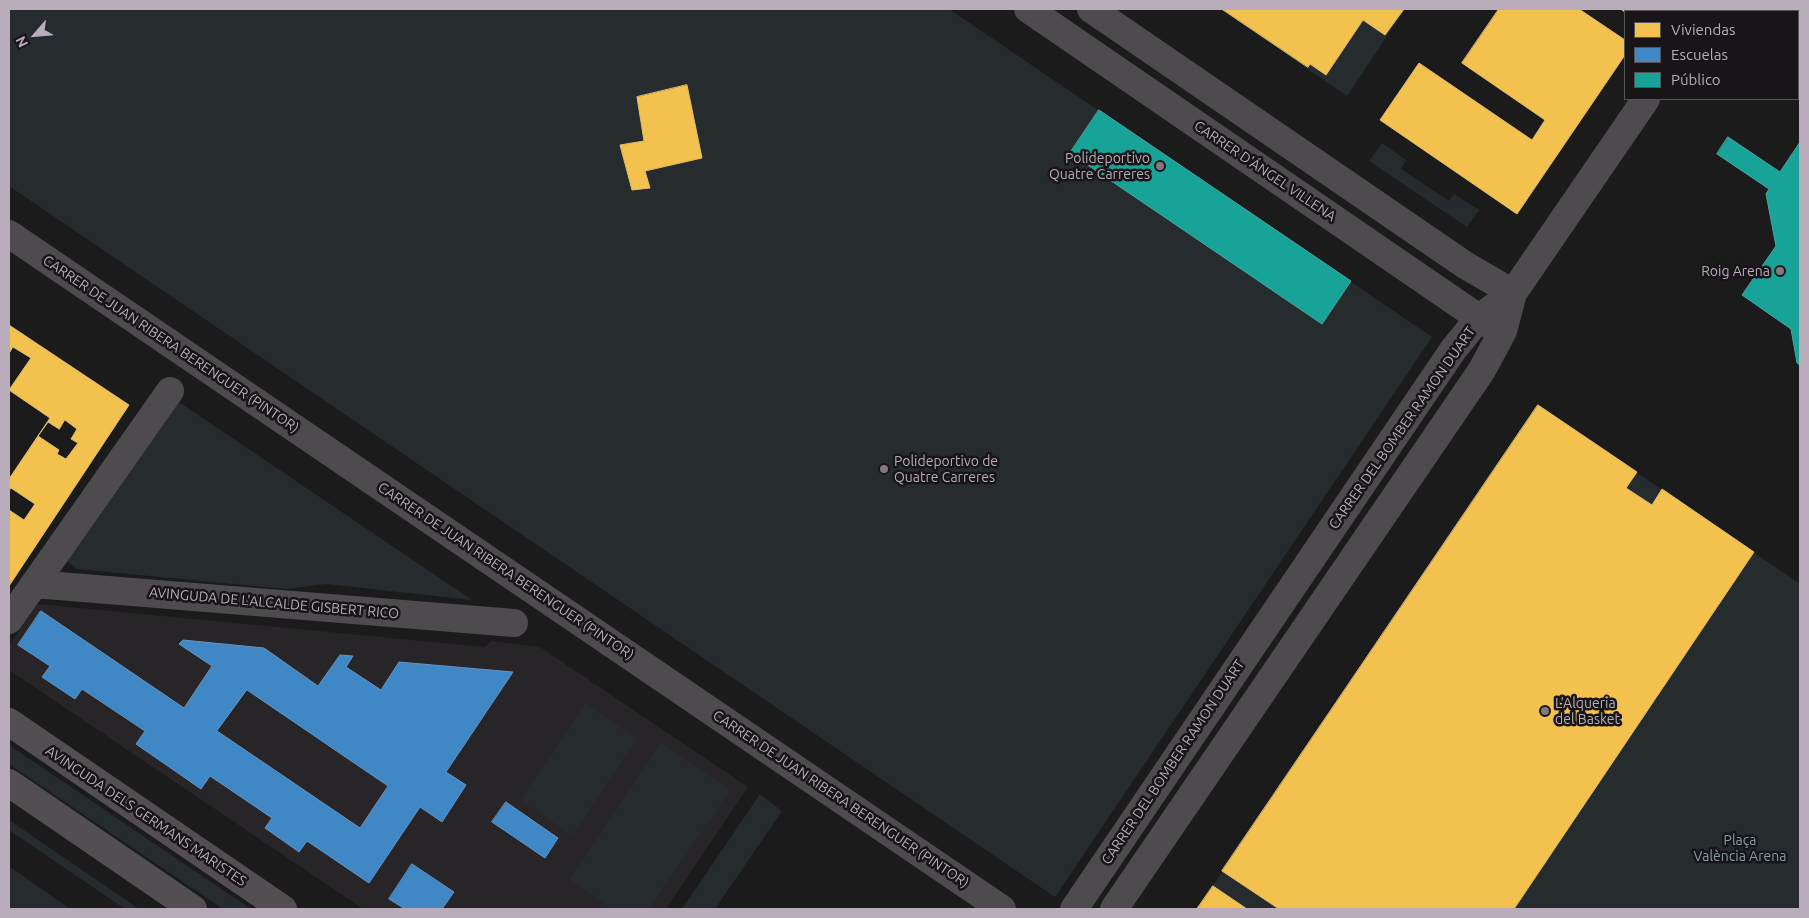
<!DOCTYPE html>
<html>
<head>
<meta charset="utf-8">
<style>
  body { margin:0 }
  #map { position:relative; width:1809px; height:918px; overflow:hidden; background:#1b1b1b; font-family:Ubuntu,sans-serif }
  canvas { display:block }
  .frame { position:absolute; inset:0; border:10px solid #b9adbb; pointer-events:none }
  .legend { position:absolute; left:1624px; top:10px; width:175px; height:90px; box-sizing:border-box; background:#171517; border:1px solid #585259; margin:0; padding:6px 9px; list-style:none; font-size:15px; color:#b9adbb }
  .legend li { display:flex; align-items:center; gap:10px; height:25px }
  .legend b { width:25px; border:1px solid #585259 }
  .north { position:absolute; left:10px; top:10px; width:50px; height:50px; -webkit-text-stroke:4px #171517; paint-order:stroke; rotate:243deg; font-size:14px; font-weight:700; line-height:20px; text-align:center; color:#b9adbb }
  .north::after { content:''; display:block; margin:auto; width:18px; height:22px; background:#b9adbb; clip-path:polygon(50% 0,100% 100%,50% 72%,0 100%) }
</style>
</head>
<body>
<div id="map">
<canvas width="1809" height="918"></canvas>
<div class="frame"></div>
<ul class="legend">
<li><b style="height:14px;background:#f2c14e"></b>Viviendas</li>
<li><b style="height:14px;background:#3f88c5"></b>Escuelas</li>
<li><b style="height:14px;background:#17a398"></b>Público</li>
</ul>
<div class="north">N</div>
</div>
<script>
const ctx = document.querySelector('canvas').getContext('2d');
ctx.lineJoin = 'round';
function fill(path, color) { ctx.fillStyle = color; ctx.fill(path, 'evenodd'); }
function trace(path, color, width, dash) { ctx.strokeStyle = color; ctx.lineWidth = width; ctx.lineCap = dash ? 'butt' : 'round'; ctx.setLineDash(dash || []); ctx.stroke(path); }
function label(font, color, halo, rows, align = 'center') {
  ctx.font = font + ' Ubuntu,sans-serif'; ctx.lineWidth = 5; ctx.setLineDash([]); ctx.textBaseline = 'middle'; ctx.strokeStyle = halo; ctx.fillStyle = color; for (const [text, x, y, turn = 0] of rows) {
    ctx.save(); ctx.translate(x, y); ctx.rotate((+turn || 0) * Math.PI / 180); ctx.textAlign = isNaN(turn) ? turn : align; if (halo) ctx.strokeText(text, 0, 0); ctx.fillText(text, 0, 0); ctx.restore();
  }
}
fill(new Path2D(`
  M 38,604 L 485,647 L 491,641 L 540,647 L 748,787 L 666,909 L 363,909 L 9,670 L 9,646 Z`), '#272527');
fill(new Path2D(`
  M 9,9 L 949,9 L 1432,337 L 1055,897 L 9,186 Z
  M 1221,9 L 1405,9 L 1347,96 Z
  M 1382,143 L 1406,160 L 1401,169 L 1449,201 L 1454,194 L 1479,210 L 1467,227 L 1369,161 Z
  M 179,402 L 472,600 L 326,584 L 285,589 L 77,569 L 67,561 Z
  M 1538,405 L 1800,584 L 1800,909 L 1197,909 Z
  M 586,703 L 637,739 L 572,835 L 520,800 Z
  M 661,743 L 730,790 L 649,909 L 612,909 L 569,880 Z
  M 9,745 L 251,909 L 223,909 L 9,764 Z
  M 760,794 L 782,811 L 715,909 L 682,909 Z
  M 9,820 L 139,909 L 125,909 L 9,830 Z
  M 9,866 L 70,909 L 9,909 Z`), '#262c2e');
const homes = new Path2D(`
  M 1222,9 L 1404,9 L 1385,35 L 1363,20 L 1326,75 L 1310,64 L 1308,67 Z
  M 1499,9 L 1579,9 L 1625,40 L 1625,55 L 1517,214 L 1380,120 L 1419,63 L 1532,140 L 1545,120 L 1462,63 Z
  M 1621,9 L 1655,9 L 1653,11 L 1625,12 Z
  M 687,85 L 702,158 L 645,171 L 650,188 L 632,190 L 620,145 L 644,141 L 637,97 Z
  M 9,325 L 129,405 L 9,586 L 9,479 L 50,418 L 9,390 Z
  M 13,347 L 31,358 L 9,390 L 9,354 Z
  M 1538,405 L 1637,472 L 1626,488 L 1652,505 L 1662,489 L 1754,552 L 1514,909 L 1279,909 L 1222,871 Z
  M 65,420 L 77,429 L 71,439 L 78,443 L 66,459 L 57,454 L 59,450 L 38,436 L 48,422 L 59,429 Z
  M 11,488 L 35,504 L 24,520 L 9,510 L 9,491 Z
  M 1213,886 L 1247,909 L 1197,909 Z`);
fill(homes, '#f2c14e');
trace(homes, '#e1bb6f', 1);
const schools = new Path2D(`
  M 41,611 L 184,708 L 212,666 L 179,644 L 183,640 L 264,648 L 318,686 L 340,655 L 353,656 L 346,667 L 381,690 L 399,662 L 513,672 L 446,772 L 466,785 L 442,822 L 420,807 L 369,883 L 307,841 L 299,852 L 265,828 L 272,818 L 210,776 L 201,789 L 136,744 L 145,731 L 82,689 L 75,699 L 42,677 L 50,666 L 18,645 ZM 247,690 L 388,786 L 360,828 L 217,731 Z
  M 506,802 L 558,838 L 545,858 L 492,822 Z
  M 412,864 L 454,892 L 442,909 L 405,909 L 389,899 Z`);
fill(schools, '#3f88c5');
trace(schools, '#6493c2', 1);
const public = new Path2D(`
  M 1099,110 L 1351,281 L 1322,324 L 1070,153 Z
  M 1728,137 L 1780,172 L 1800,142 L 1800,365 L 1797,363 L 1791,329 L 1742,295 L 1776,246 L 1766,194 L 1769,189 L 1717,154 Z`);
fill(public, '#17a398');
trace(public, '#48a6a2', 1);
trace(new Path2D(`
  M 1028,9 L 1479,318 L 1495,328
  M 1091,9 L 1465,265 L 1513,293
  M 1706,11 L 1708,9
  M 9,234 L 1002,909
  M 34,584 L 514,623
  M 9,620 L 170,391
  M 1074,909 L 1453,350 L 1479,318 L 1513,293 L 1646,99
  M 1114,909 L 1482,370 L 1503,331 L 1513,293`), '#4e4b4e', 28);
trace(new Path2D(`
  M 9,722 L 283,909
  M 9,783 L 193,909`), '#524e52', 28);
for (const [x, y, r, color] of [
  [1160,166,5,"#827a83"],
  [1780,271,5,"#827a83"],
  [884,469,5,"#827a83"],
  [1545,711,5,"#827a83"]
]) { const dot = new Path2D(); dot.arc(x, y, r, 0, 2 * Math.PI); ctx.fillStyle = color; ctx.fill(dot); trace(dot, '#171517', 2); }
label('14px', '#b9adbb', '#171517', [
  ["Polideportivo",1150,158],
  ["Quatre Carreres",1150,174],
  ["Roig Arena",1770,271],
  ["Polideportivo de",894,461,"left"],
  ["Quatre Carreres",894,477,"left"],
  ["L'Alqueria",1555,703,"left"],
  ["del Basket",1555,719,"left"]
], 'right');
label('14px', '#b9adbb', '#171517', [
  ["CARRER D'ÁNGEL VILLENA",1265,171,34],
  ["CARRER DE JUAN RIBERA BERENGUER (PINTOR)",171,344,34],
  ["CARRER DEL BOMBER RAMON DUART",1402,428,-55],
  ["CARRER DE JUAN RIBERA BERENGUER (PINTOR)",506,571,34],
  ["AVINGUDA DE L'ALCALDE GISBERT RICO",274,603,5],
  ["CARRER DEL BOMBER RAMON DUART",1173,762,-56],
  ["CARRER DE JUAN RIBERA BERENGUER (PINTOR)",841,799,34],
  ["AVINGUDA DELS GERMANS MARISTES",146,816,34]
]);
label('14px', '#869ea5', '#171517', [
  ["Plaça",1740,840],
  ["València Arena",1740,856]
]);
</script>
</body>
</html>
